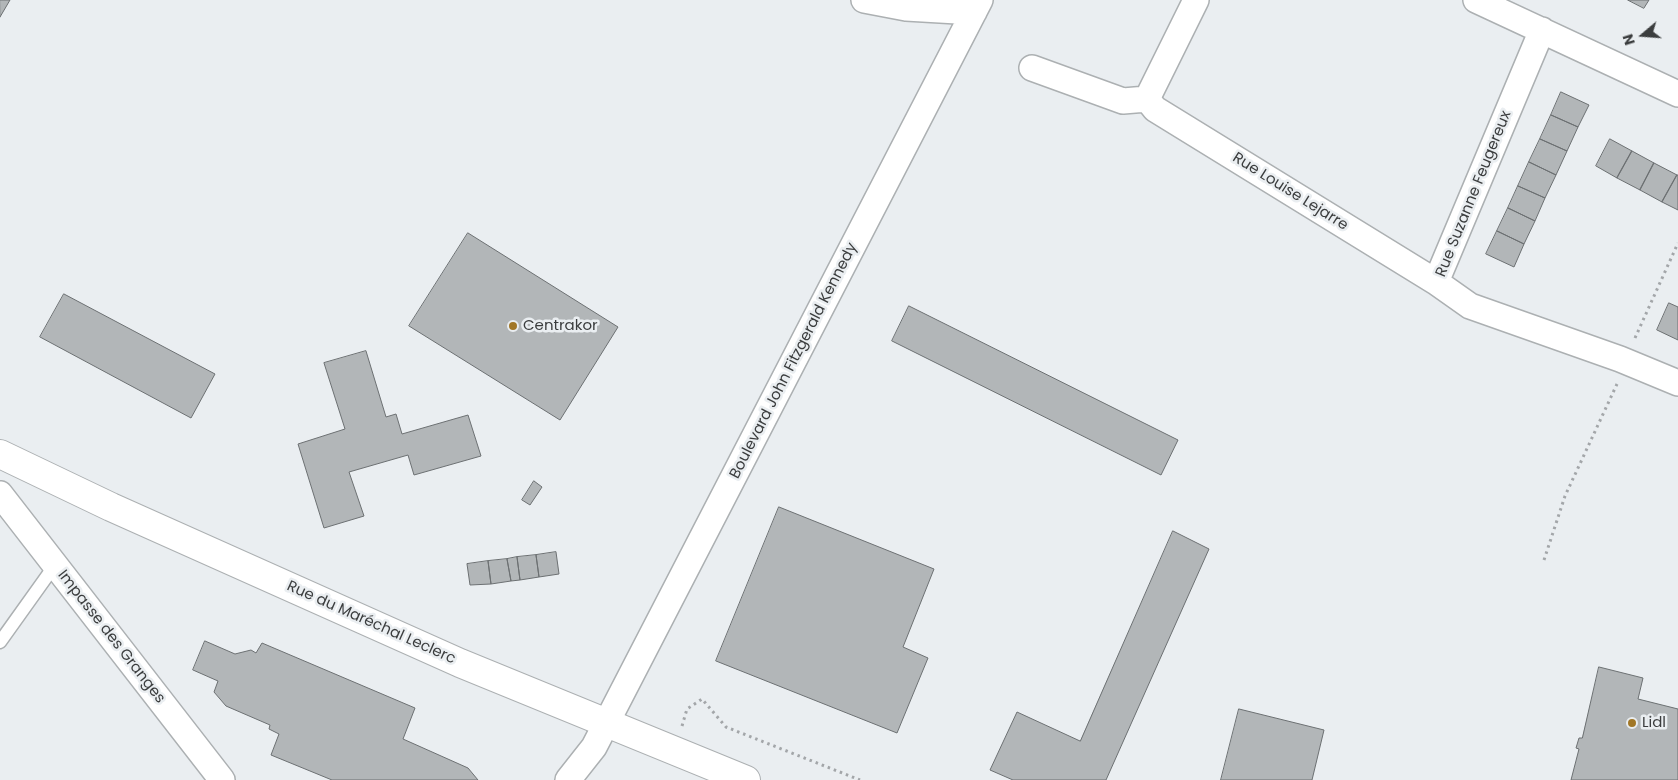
<!DOCTYPE html>
<html>
<head>
<meta charset="utf-8">
<style>
  body { margin:0 }
  #map { position:relative; width:1678px; height:780px; overflow:hidden; background:#eaeef1; font-family:Poppins,sans-serif }
  canvas { display:block }
  .north { position:absolute; left:1618px; top:10px; width:50px; height:50px; -webkit-text-stroke:4px #eaeef1; paint-order:stroke; rotate:252deg; font-size:14px; font-weight:700; line-height:20px; text-align:center; color:#3b3d3e }
  .north::after { content:''; display:block; margin:auto; width:18px; height:22px; background:#3b3d3e; clip-path:polygon(50% 0,100% 100%,50% 72%,0 100%) }
</style>
</head>
<body>
<div id="map">
<canvas width="1678" height="780"></canvas>
<div class="north">N</div>
</div>
<script>
const ctx = document.querySelector('canvas').getContext('2d');
ctx.lineJoin = 'round';
function fill(path, color) { ctx.fillStyle = color; ctx.fill(path, 'evenodd'); }
function trace(path, color, width, dash) { ctx.strokeStyle = color; ctx.lineWidth = width; ctx.lineCap = dash ? 'butt' : 'round'; ctx.setLineDash(dash || []); ctx.stroke(path); }
function label(font, color, halo, rows, align = 'center') {
  ctx.font = font + ' Poppins,sans-serif'; ctx.lineWidth = 5; ctx.setLineDash([]); ctx.textBaseline = 'middle'; ctx.strokeStyle = halo; ctx.fillStyle = color; for (const [text, x, y, turn = 0] of rows) {
    ctx.save(); ctx.translate(x, y); ctx.rotate((+turn || 0) * Math.PI / 180); ctx.textAlign = isNaN(turn) ? turn : align; if (halo) ctx.strokeText(text, 0, 0); ctx.fillText(text, 0, 0); ctx.restore();
  }
}
const building = new Path2D(`
  M 0,0 L 10,0 L 0,17 Z
  M 1628,0 L 1649,0 L 1644,8 Z
  M 1561,92 L 1589,105 L 1578,127 L 1551,115 Z
  M 1551,115 L 1578,127 L 1567,151 L 1540,139 Z
  M 1540,139 L 1567,151 L 1556,175 L 1529,162 Z
  M 1610,139 L 1632,151 L 1617,178 L 1596,166 Z
  M 1632,151 L 1654,163 L 1640,190 L 1617,178 Z
  M 1529,162 L 1556,175 L 1545,198 L 1518,186 Z
  M 1654,163 L 1677,175 L 1662,202 L 1640,190 Z
  M 1677,175 L 1678,175 L 1678,210 L 1662,202 Z
  M 1518,186 L 1545,198 L 1535,221 L 1508,208 Z
  M 1508,208 L 1535,221 L 1524,244 L 1497,231 Z
  M 1497,231 L 1524,244 L 1514,267 L 1486,254 Z
  M 468,233 L 618,327 L 560,420 L 409,326 Z
  M 64,294 L 215,374 L 191,418 L 40,337 Z
  M 1669,303 L 1678,307 L 1678,340 L 1657,330 Z
  M 909,306 L 1178,440 L 1161,475 L 892,341 Z
  M 366,351 L 386,417 L 396,414 L 402,434 L 468,415 L 481,456 L 414,475 L 408,455 L 349,472 L 364,516 L 324,528 L 298,444 L 345,429 L 324,363 Z
  M 534,481 L 542,487 L 530,505 L 522,500 Z
  M 779,507 L 934,569 L 903,647 L 928,658 L 897,733 L 716,661 Z
  M 1173,531 L 1209,549 L 1106,780 L 1013,780 L 990,770 L 1017,712 L 1080,741 Z
  M 556,552 L 559,574 L 539,577 L 536,555 Z
  M 536,555 L 539,577 L 520,580 L 517,557 Z
  M 517,557 L 520,580 L 511,581 L 507,559 Z
  M 507,559 L 511,581 L 491,584 L 488,561 Z
  M 488,561 L 491,584 L 470,585 L 467,564 Z
  M 205,641 L 235,654 L 251,650 L 256,653 L 262,643 L 415,708 L 403,739 L 468,768 L 478,780 L 332,780 L 271,755 L 279,734 L 269,729 L 270,725 L 226,706 L 214,692 L 218,681 L 193,670 Z
  M 1599,667 L 1643,678 L 1638,699 L 1678,709 L 1678,780 L 1571,780 L 1579,749 L 1576,748 L 1579,738 L 1582,738 Z
  M 1239,709 L 1324,730 L 1312,780 L 1221,780 Z`);
fill(building, '#b2b6b8');
trace(building, '#6c7072', 1);
const service = new Path2D(`
  M 0,642 L 55,565`);
const minor = new Path2D(`
  M 864,0 L 906,8 L 974,12
  M 1196,0 L 1147,99 L 1155,109 L 1436,282
  M 1476,0 L 1678,94
  M 1542,30 L 1436,282 L 1470,306 L 1620,359 L 1678,383
  M 1032,68 L 1123,101 L 1147,99
  M 0,494 L 222,780
  M 568,780 L 594,747 L 980,0`);
const secondary = new Path2D(`
  M 0,454 L 111,507 L 460,663 L 746,780`);
trace(service, '#acb0b2', 15);
trace(minor, '#acb0b2', 28);
trace(secondary, '#acb0b2', 30);
trace(new Path2D(`
  M 1635,338 L 1678,243
  M 1544,560 L 1565,496 L 1617,384
  M 682,726 L 687,709 L 702,699 L 726,727 L 860,780`), '#a3a6a9', 3, [2.5, 4]);
trace(service, '#fff', 12);
trace(minor, '#fff', 25);
trace(secondary, '#fff', 28);
for (const [x, y, r, color] of [
  [513,326,5,"#a17727"],
  [1632,723,5,"#a17727"]
]) { const dot = new Path2D(); dot.arc(x, y, r, 0, 2 * Math.PI); ctx.fillStyle = color; ctx.fill(dot); trace(dot, '#eaeef1', 2); }
label('15px', '#3b3d3e', '#eaeef1', [
  ["Rue Louise Lejarre",1290,192,32],
  ["Rue Suzanne Feugereux",1474,194,-68],
  ["Boulevard John Fitzgerald Kennedy",794,361,-63],
  ["Rue du Maréchal Leclerc",371,623,24],
  ["Impasse des Granges",111,637,52]
]);
label('15px', '#3b3d3e', '#eaeef1', [
  ["Centrakor",523,326],
  ["Lidl",1642,723]
], 'left');
</script>
</body>
</html>
